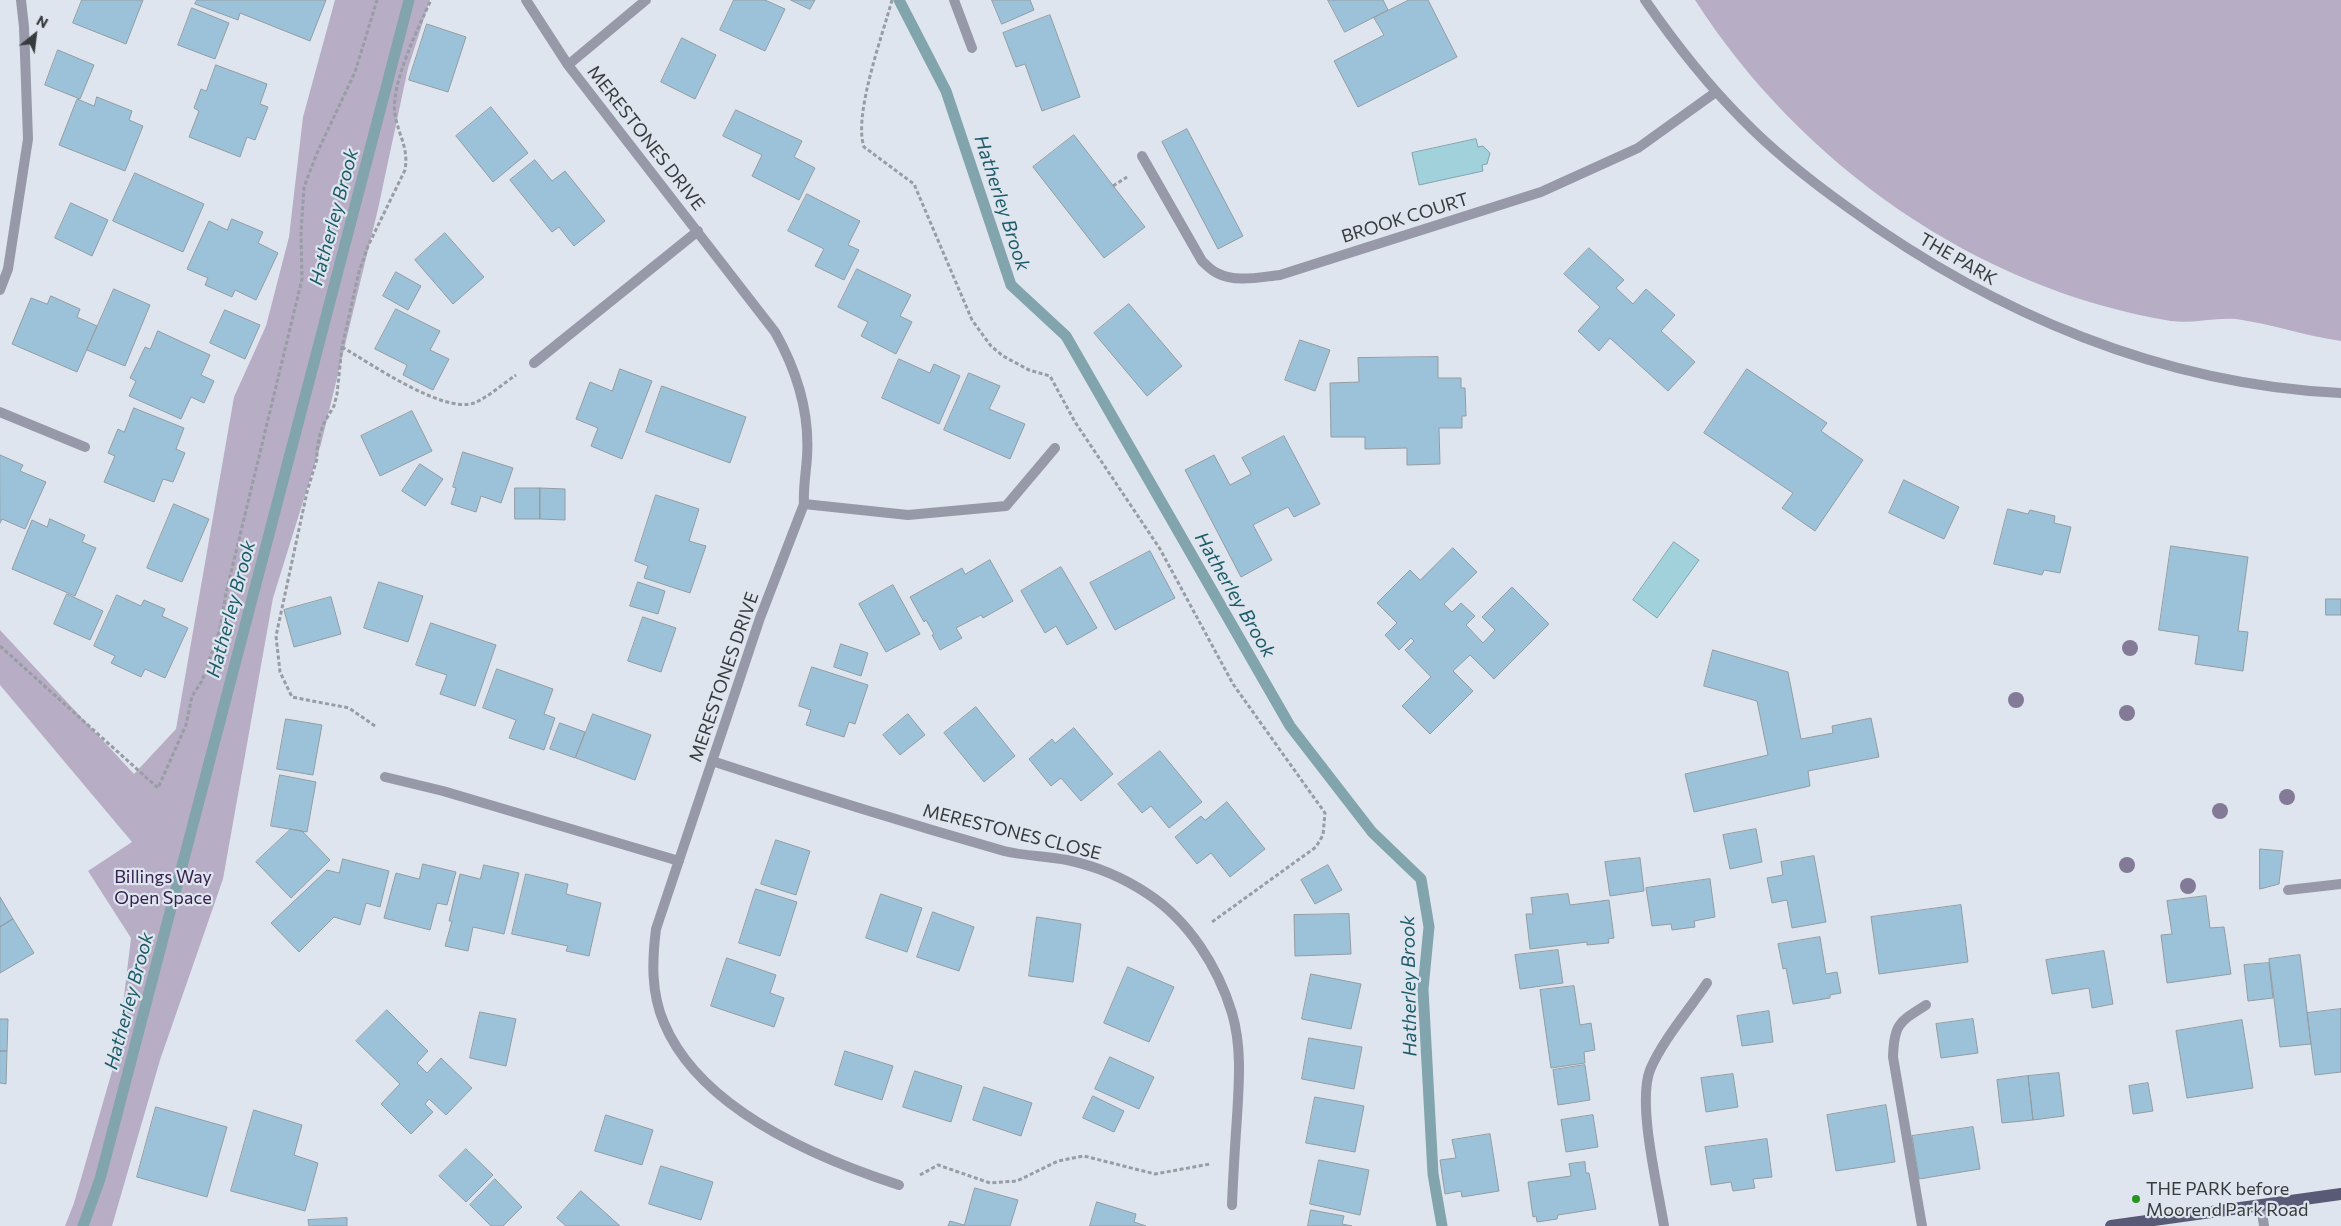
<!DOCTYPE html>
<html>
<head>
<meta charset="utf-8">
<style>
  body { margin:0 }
  #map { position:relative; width:2341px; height:1226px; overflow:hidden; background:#dfe5ee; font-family:Commissioner,sans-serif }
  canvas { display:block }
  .north { position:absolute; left:10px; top:10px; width:50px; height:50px; -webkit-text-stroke:4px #dfe5ee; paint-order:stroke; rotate:29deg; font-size:14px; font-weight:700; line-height:20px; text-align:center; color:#383b3e }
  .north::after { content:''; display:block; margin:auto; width:18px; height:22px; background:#383b3e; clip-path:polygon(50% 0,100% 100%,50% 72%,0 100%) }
</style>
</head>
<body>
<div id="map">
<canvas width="2341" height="1226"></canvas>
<div class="north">N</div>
</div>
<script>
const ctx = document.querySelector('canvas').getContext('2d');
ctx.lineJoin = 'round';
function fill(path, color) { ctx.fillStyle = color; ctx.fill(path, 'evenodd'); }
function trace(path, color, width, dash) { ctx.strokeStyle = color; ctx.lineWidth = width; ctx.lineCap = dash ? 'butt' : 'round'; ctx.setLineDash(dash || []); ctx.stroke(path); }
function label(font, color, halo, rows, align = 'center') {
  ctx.font = font + ' Commissioner,sans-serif'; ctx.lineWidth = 4.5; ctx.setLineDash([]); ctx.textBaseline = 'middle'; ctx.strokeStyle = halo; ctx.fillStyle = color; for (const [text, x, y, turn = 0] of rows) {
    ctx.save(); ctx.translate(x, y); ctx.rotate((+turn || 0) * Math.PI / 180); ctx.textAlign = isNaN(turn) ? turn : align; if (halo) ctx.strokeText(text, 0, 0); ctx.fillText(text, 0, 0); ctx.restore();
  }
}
fill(new Path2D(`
  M 335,0 L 430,0 L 408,68 L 378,209 L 321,444 L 273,598 L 223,879 L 160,1060 L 112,1226 L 65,1226 L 74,1203 L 117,1054 L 131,938 L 88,871 L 132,842 L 0,685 L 0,630 L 134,774 L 176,729 L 234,397 L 266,326 L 289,237 L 303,117 Z
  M 1695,0 L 2341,0 L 2341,341 C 2306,336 2271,324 2236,319 C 2215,317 2192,324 2171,321 C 1977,289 1801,165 1695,0 Z`), '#b7adc5');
const water = new Path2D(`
  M 1476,139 L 1478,147 L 1483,146 L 1490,153 L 1487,164 L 1482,165 L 1483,171 L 1419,185 L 1412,153 Z
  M 1674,542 L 1699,560 L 1657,618 L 1633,600 Z`);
fill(water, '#a1d1db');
trace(water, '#82a4ac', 1);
trace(new Path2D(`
  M 899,0 L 946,91 L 1011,285 L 1066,336 L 1290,726 L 1372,832 L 1421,879 L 1429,927 L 1423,989 L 1433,1174 L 1442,1226
  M 83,1226 L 100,1179 L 409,0`), '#82a4ac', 11);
const building = new Path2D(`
  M 82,0 L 143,0 L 126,44 L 73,23 Z
  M 197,0 L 326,0 L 310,41 L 240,13 L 238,20 L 195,4 Z
  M 734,0 L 765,0 L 785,9 L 765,51 L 720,30 Z
  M 791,0 L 815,0 L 810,9 Z
  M 992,0 L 1030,0 L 1034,10 L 1002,24 Z
  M 1328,0 L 1383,0 L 1388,10 L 1345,32 Z
  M 1409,0 L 1428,0 L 1457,57 L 1358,107 L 1334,61 L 1384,35 L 1374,18 Z
  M 192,8 L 229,23 L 215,59 L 178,45 Z
  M 1050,15 L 1080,97 L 1042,111 L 1025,64 L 1016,67 L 1003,33 Z
  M 427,24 L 466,37 L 448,92 L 409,80 Z
  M 682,38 L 716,55 L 695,99 L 661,82 Z
  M 58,50 L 94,65 L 80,99 L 45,85 Z
  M 216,65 L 267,84 L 260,104 L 268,107 L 255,140 L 247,137 L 240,157 L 189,137 L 199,111 L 194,108 L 201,89 L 206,91 Z
  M 97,97 L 132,111 L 129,120 L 143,126 L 125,171 L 59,145 L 77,99 L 94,106 Z
  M 491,107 L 528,153 L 493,182 L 456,136 Z
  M 736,110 L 802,141 L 794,157 L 815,168 L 799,200 L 752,176 L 762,155 L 723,136 Z
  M 1187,129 L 1243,236 L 1218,249 L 1162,142 Z
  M 1074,135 L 1145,227 L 1104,258 L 1033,167 Z
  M 535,160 L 552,181 L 565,171 L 605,221 L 574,246 L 559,227 L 552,232 L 510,180 Z
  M 135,173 L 204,204 L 183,252 L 113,221 Z
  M 807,194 L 860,221 L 848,245 L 859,250 L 844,280 L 815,266 L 824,249 L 788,231 Z
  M 71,203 L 108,220 L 92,256 L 55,238 Z
  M 232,219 L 263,232 L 258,243 L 278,253 L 256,300 L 235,290 L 232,297 L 205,285 L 208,278 L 187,269 L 209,221 L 227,230 Z
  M 445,233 L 484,277 L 453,304 L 415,260 Z
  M 1589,248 L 1624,280 L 1616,288 L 1633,304 L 1646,289 L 1675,315 L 1661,331 L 1695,362 L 1668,391 L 1610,338 L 1599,351 L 1578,331 L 1600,307 L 1564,274 Z
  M 857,269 L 911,295 L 900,316 L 912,322 L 896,354 L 861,336 L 868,322 L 838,307 Z
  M 396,272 L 421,286 L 408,310 L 383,296 Z
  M 114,289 L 150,305 L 125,366 L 87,350 Z
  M 51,296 L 80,309 L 77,317 L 97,326 L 77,372 L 12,344 L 31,298 L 47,304 Z
  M 1129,304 L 1182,366 L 1147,396 L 1094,333 Z
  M 396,309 L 440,331 L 430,350 L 449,359 L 433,390 L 403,375 L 407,365 L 375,349 Z
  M 225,310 L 260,325 L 245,359 L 210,343 Z
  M 158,331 L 210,355 L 201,375 L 214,381 L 204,403 L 191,397 L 181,419 L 129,396 L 136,381 L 130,378 L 138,362 L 145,347 L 150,349 Z
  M 1300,340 L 1330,350 L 1315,391 L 1285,380 Z
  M 1438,357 L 1438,378 L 1461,378 L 1461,388 L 1465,388 L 1466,416 L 1462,416 L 1462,428 L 1439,428 L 1440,464 L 1407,465 L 1407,448 L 1365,449 L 1365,437 L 1331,437 L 1330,383 L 1359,382 L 1358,358 Z
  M 899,359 L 930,373 L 934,364 L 960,376 L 939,424 L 882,398 Z
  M 620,369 L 652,381 L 622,459 L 591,446 L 598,428 L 576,419 L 590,382 L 612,391 Z
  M 1747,369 L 1827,423 L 1821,431 L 1863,460 L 1815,531 L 1782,508 L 1793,493 L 1704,433 Z
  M 969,373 L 1000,386 L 989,409 L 1025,424 L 1010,459 L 944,430 Z
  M 662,386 L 746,417 L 730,463 L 646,432 Z
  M 134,408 L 184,428 L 176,449 L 185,453 L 173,482 L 163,479 L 154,502 L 104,482 L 115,456 L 108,453 L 118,429 L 124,432 Z
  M 412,411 L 432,451 L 380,476 L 361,436 Z
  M 1284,436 L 1320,504 L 1294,517 L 1288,507 L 1253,525 L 1272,560 L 1241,577 L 1185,470 L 1214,455 L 1230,485 L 1251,474 L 1242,458 Z
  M 463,452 L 513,468 L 501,503 L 481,496 L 476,512 L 451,504 L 456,488 L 453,487 Z
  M 0,455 L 23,465 L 20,471 L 46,482 L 25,529 L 2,519 L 0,523 Z
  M 420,464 L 443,479 L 425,506 L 402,491 Z
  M 1904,480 L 1959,507 L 1944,539 L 1889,513 Z
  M 515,488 L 540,488 L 540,519 L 515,519 Z
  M 540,488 L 565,489 L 565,520 L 540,519 Z
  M 656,495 L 699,509 L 689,541 L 706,546 L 690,593 L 644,578 L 648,566 L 635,561 Z
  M 174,504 L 209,519 L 182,582 L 147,568 Z
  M 2008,509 L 2028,514 L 2030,510 L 2055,516 L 2054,523 L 2071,527 L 2060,573 L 2044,570 L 2042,575 L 1994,564 Z
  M 50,519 L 85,535 L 82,542 L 96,548 L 75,596 L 12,569 L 32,520 L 47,527 Z
  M 2171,546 L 2248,557 L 2238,631 L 2248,632 L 2243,671 L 2195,664 L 2199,636 L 2159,630 Z
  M 1453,548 L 1477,572 L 1444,604 L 1452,612 L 1461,603 L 1475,616 L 1466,625 L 1483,643 L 1495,630 L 1482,617 L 1512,587 L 1549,624 L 1494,679 L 1470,655 L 1453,671 L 1473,691 L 1430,734 L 1402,706 L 1431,677 L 1405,650 L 1414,641 L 1411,638 L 1399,650 L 1385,635 L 1397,623 L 1377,603 L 1410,570 L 1420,580 Z
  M 1150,551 L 1175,598 L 1115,630 L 1090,583 Z
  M 990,560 L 1013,601 L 983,618 L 981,615 L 956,628 L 962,638 L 940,650 L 932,635 L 934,634 L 926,620 L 924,622 L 910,597 L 962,568 L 965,574 Z
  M 1061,567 L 1097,628 L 1067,645 L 1056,626 L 1045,633 L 1021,591 Z
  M 379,582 L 423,596 L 408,642 L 364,628 Z
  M 638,582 L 665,591 L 658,614 L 630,606 Z
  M 893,585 L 920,634 L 886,652 L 859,604 Z
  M 67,594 L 103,611 L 90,640 L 54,624 Z
  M 117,595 L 141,606 L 144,600 L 165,609 L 162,616 L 188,628 L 165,678 L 145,669 L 141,677 L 111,663 L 115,656 L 94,646 Z
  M 331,597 L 341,634 L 294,647 L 284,610 Z
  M 2326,599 L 2341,599 L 2341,615 L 2326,615 Z
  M 643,617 L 676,628 L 661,672 L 628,661 Z
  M 431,623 L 496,645 L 475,706 L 440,694 L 447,675 L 416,665 Z
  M 841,644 L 868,653 L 861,676 L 834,667 Z
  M 1713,650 L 1788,672 L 1801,739 L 1833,733 L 1832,726 L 1871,718 L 1879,757 L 1808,771 L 1810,786 L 1694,812 L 1685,774 L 1768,755 L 1757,701 L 1704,686 Z
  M 812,667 L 868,685 L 855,724 L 849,722 L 844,737 L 806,725 L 811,710 L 799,706 Z
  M 497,669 L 553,689 L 544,714 L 555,718 L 544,750 L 509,738 L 516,720 L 483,708 Z
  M 976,707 L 1015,756 L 984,782 L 944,733 Z
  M 593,714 L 651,735 L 635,780 L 576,758 Z
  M 908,714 L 925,735 L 900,755 L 883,735 Z
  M 286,719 L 322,725 L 313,775 L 277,769 Z
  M 560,723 L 585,732 L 575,758 L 550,749 Z
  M 1074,728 L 1113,774 L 1081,801 L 1061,778 L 1051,786 L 1029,759 L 1052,739 L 1055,743 Z
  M 1160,751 L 1202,802 L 1169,828 L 1151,806 L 1142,813 L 1118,784 Z
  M 280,775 L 316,782 L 307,832 L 271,826 Z
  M 1227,802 L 1265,849 L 1230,877 L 1211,853 L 1197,864 L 1175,837 L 1201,816 L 1205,820 Z
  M 291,829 L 302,831 L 330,860 L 291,898 L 256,862 Z
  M 1756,829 L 1762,862 L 1730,869 L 1723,835 Z
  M 776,840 L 810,851 L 796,895 L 761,884 Z
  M 2260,849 L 2283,851 L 2279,884 L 2260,889 Z
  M 1814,856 L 1826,922 L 1792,928 L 1787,900 L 1772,903 L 1767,878 L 1783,875 L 1781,862 Z
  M 1640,858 L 1644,891 L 1610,896 L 1605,862 Z
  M 343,859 L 389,871 L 380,907 L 366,903 L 360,925 L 334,917 L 299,952 L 271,923 L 327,870 L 339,873 Z
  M 423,864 L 456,872 L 447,905 L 437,903 L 430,930 L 384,918 L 396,873 L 419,879 Z
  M 484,865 L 519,873 L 504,934 L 473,927 L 468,951 L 445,946 L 452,921 L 449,921 L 460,874 L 480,879 Z
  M 1328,865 L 1342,890 L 1315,904 L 1301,880 Z
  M 526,874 L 568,884 L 566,894 L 601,903 L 589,956 L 566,951 L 568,946 L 512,934 Z
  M 1710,879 L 1715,917 L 1694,921 L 1695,927 L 1672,930 L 1671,924 L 1652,926 L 1646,888 Z
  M 756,889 L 797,902 L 780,956 L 739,943 Z
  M 881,894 L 922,908 L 907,952 L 866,938 Z
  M 1568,894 L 1570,905 L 1609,900 L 1614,938 L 1608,939 L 1609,943 L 1587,945 L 1587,942 L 1530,949 L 1526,914 L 1533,914 L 1531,898 Z
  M 2206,896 L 2210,928 L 2224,927 L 2231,974 L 2167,983 L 2161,935 L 2172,934 L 2167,901 Z
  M 0,897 L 13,919 L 0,927 Z
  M 1961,905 L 1968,962 L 1879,974 L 1871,917 Z
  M 933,912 L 974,927 L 959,971 L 917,957 Z
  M 1349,914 L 1351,954 L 1295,956 L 1294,915 Z
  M 1037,917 L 1081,924 L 1073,982 L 1029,976 Z
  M 13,919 L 34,953 L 0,973 L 0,927 Z
  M 1820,937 L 1826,974 L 1837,972 L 1841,993 L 1830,995 L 1830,998 L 1793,1004 L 1786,968 L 1783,969 L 1778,944 Z
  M 1558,950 L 1563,983 L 1520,989 L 1515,955 Z
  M 2104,951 L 2113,1004 L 2092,1008 L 2089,988 L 2052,994 L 2046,960 Z
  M 2300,955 L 2311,1044 L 2280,1047 L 2269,959 Z
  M 727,958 L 776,975 L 770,993 L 784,998 L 774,1027 L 711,1006 Z
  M 2269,963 L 2273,998 L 2248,1001 L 2244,965 Z
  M 1128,967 L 1174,987 L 1149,1042 L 1104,1023 Z
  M 1311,974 L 1361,984 L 1351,1029 L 1302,1019 Z
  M 1574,986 L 1580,1025 L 1591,1023 L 1595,1050 L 1584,1052 L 1585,1063 L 1551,1068 L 1540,990 Z
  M 2341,1009 L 2341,1072 L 2315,1075 L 2307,1013 Z
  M 387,1010 L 428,1051 L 417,1063 L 427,1073 L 441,1058 L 472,1088 L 446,1115 L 429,1099 L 425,1104 L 433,1112 L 411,1134 L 381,1104 L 400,1084 L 356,1041 Z
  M 1769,1011 L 1773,1042 L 1742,1046 L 1737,1016 Z
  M 480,1012 L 516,1019 L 506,1066 L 470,1058 Z
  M 0,1019 L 8,1019 L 7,1051 L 0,1051 Z
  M 1973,1019 L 1978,1053 L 1941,1058 L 1936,1024 Z
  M 2242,1020 L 2253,1088 L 2187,1098 L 2176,1031 Z
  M 1309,1038 L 1362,1047 L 1354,1089 L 1302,1079 Z
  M 0,1051 L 7,1051 L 6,1084 L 0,1083 Z
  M 845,1051 L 893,1066 L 882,1100 L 835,1085 Z
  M 1110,1057 L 1154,1077 L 1139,1109 L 1095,1089 Z
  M 1585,1065 L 1590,1100 L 1558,1105 L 1553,1070 Z
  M 915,1071 L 962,1086 L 951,1122 L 903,1107 Z
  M 2059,1073 L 2064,1116 L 2033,1120 L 2028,1076 Z
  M 1733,1074 L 1738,1107 L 1706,1112 L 1701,1078 Z
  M 2028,1076 L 2033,1120 L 2002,1123 L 1997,1080 Z
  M 2148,1083 L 2153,1111 L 2133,1114 L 2129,1086 Z
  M 984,1087 L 1032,1103 L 1021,1136 L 973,1120 Z
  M 1093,1096 L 1124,1111 L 1114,1132 L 1083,1118 Z
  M 1315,1097 L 1364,1106 L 1355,1152 L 1306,1143 Z
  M 1886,1105 L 1895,1162 L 1836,1171 L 1827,1115 Z
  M 156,1107 L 227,1127 L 207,1197 L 137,1177 Z
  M 254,1110 L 302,1125 L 294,1155 L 318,1163 L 305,1211 L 231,1191 Z
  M 606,1115 L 653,1130 L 642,1165 L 595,1151 Z
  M 1593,1115 L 1598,1147 L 1566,1152 L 1561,1120 Z
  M 1973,1127 L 1980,1169 L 1919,1179 L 1912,1136 Z
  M 1490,1134 L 1499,1191 L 1462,1197 L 1461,1191 L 1445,1194 L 1440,1160 L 1456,1158 L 1452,1140 Z
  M 1767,1139 L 1772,1177 L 1753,1179 L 1755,1188 L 1733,1191 L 1731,1182 L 1711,1185 L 1705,1147 Z
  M 466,1149 L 493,1175 L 466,1202 L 439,1176 Z
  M 1319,1160 L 1369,1170 L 1360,1215 L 1310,1204 Z
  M 1585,1162 L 1586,1173 L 1589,1173 L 1596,1209 L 1558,1215 L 1557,1219 L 1537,1222 L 1536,1216 L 1533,1217 L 1528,1182 L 1571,1176 L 1569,1164 Z
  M 661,1166 L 713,1182 L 701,1220 L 649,1204 Z
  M 495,1179 L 522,1207 L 503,1226 L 491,1226 L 470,1205 Z
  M 975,1188 L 1018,1200 L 1010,1226 L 948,1226 L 950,1221 L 964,1225 Z
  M 581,1191 L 620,1226 L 566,1226 L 557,1218 Z
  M 1097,1202 L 1136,1214 L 1134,1222 L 1146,1226 L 1090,1226 Z
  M 1311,1210 L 1344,1216 L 1342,1224 L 1352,1226 L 1308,1226 Z
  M 347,1218 L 347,1226 L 309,1226 L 308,1220 Z`);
fill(building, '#9cc2d9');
trace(building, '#939ca2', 1);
trace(new Path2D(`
  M 892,0 C 883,34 853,115 864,147 L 914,184 L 972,320 L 991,346 L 1003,356 L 1029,370 L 1050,376 L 1075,422 L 1160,549 L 1233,684 L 1325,813 L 1323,835 L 1316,847 L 1212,922
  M 1113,186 L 1127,177
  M 342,347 C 370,363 443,414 474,403 C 487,398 504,383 516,375
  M 0,646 L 158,788 L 186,725 L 192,696 L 202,681 L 220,629 L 226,593 L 302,279 L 301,233 L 304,187 L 317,153 L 355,72 L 377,0
  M 375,726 L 349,708 L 292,697 L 280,672 L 276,636 L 307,492 L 317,459 L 317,450 L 320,434 L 324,423 L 334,406 L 337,394 L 342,347 L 359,272 L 368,246 L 405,170 C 409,147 398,135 395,114 C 390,85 419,26 431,0
  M 920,1175 L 938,1165 L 990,1183 L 1017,1181 L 1058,1161 L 1084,1156 L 1155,1174 L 1210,1164`), '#989ca3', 3, [4, 2.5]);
trace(new Path2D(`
  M 1922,1226 L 1893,1057 C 1894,1024 1899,1022 1926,1005`), '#9799a9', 10);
trace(new Path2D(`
  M 526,0 L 568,65 L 775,332 C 797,371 810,412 807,457 C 806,473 803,488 804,504 L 760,618 L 656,929 C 652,961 651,993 664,1023 C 700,1109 816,1158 899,1185
  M 954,0 L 972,48
  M 568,65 L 646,0
  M 1142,156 L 1202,261 C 1206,265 1212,271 1217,273 C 1236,283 1260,277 1280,275 L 1541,192 L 1638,148 L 1716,92
  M 0,290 L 8,269 L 28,139 L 24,27 L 21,0
  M 534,363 L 698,231
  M 0,412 L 85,447
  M 804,504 L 908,515 L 1006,506 L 1055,448
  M 712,761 C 809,793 906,823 1004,851 C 1025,856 1046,856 1067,860 C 1096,866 1124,878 1148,894 C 1189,921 1218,967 1232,1013 C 1242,1047 1239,1083 1237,1117 C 1235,1146 1233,1176 1232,1205
  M 385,777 L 443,791 L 679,861
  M 2288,890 L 2341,884
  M 2261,1205 L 2264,1226
  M 1664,1226 C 1658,1188 1637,1104 1650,1070 C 1662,1041 1689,1010 1707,983`), '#9799a9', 10);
trace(new Path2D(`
  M 1645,0 C 1674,42 1706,83 1742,119 C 1775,153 1812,182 1850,209 C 1994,313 2162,385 2341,393`), '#9799a9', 10);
trace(new Path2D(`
  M 2111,1226 L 2341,1194`), '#585a76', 12);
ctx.fillStyle = '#837a97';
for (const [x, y] of [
  [2130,648],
  [2016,700],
  [2127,713],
  [2287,797],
  [2220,811],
  [2127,865],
  [2188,886]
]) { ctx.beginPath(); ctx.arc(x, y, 8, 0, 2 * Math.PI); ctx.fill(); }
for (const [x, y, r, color] of [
  [2136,1199,5,"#27941e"]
]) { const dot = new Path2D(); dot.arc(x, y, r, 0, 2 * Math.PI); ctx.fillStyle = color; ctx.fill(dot); trace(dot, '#dfe5ee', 2); }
label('18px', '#383b3e', '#dfe5ee', [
  ["MERESTONES DRIVE",646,138,52],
  ["BROOK COURT",1405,218,-17],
  ["THE PARK",1958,259,30],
  ["MERESTONES DRIVE",724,677,-71],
  ["MERESTONES CLOSE",1012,832,14]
]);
label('18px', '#382250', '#dfe5ee', [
  ["Billings Way",163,877],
  ["Open Space",163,898]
]);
label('18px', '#383b3e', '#dfe5ee', [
  ["THE PARK before",2146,1189],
  ["Moorend Park Road",2146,1210]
], 'left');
label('italic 19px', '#1c5c68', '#dfe5ee', [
  ["Hatherley Brook",1002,203,72],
  ["Hatherley Brook",334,217,-75],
  ["Hatherley Brook",1235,595,60],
  ["Hatherley Brook",231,609,-75],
  ["Hatherley Brook",1409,986,-91],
  ["Hatherley Brook",129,1001,-75]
]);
</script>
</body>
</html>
